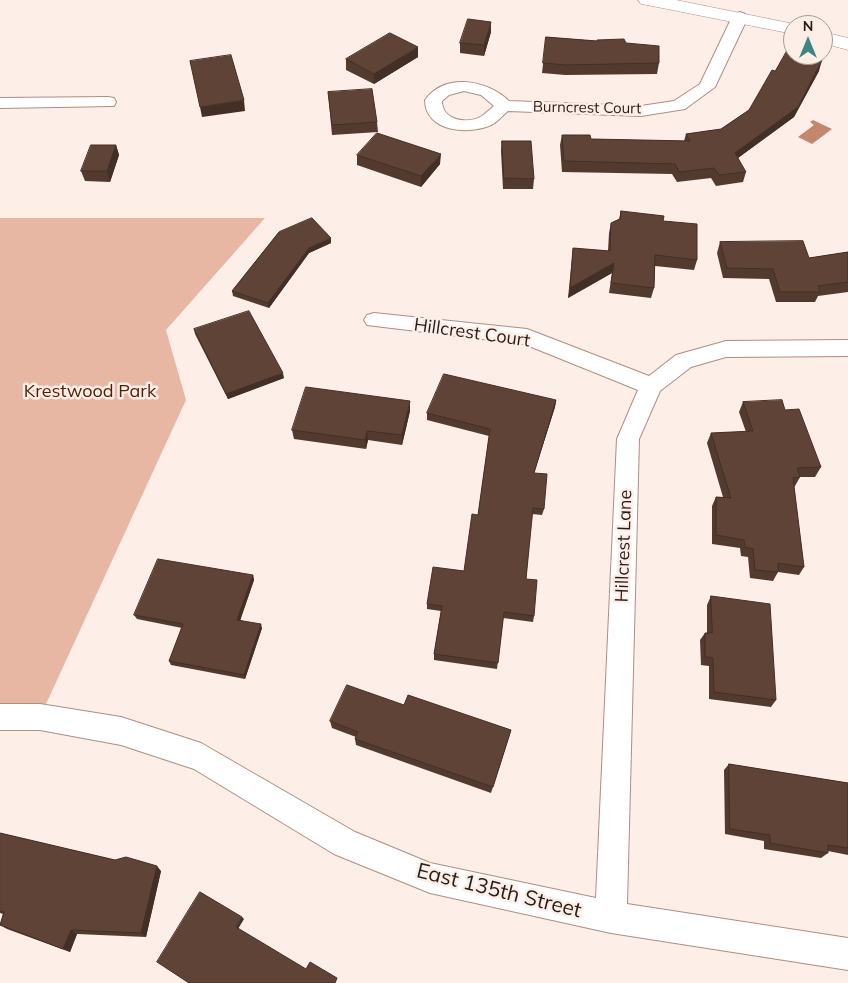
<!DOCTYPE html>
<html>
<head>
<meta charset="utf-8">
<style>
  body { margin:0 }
  #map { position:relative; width:848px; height:983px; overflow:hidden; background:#fdeee8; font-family:Mulish,sans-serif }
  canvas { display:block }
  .north { position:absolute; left:783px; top:15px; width:50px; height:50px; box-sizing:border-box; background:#fdeee8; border:1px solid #a89a94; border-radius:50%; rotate:0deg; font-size:14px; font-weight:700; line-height:20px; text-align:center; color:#291c17 }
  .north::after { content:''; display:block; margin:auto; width:18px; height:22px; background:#3e8683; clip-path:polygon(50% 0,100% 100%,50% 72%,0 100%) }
</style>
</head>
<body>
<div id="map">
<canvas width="848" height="983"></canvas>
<div class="north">N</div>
</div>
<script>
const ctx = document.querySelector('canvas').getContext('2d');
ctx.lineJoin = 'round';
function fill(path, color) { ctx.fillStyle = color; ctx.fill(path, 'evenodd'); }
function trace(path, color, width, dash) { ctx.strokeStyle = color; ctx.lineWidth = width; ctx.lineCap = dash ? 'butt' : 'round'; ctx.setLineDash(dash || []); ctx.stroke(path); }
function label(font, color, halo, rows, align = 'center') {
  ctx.font = font + ' Mulish,sans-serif'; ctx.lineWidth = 5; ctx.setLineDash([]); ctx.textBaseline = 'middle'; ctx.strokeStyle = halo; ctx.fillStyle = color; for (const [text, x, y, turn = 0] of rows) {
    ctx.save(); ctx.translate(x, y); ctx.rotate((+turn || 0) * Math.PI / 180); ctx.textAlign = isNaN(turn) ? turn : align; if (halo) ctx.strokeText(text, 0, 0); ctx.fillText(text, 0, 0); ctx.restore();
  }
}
fill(new Path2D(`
  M 0,218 L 265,218 L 166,330 L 186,400 L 40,717 L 0,717 Z`), '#e8b7a4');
fill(new Path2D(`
  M 813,120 L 832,129 L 812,144 L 798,137 L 814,125 L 810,122 Z`), '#c5866e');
const street = new Path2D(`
  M 740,12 L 745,14 L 748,17 L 715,87 L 685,109 L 641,116 L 508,111 C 503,115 498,121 493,124 C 470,136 425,132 425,100 C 445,72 488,80 509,101 L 641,106 L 674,101 L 700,84 L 732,17 L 735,14 ZM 464,91 L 481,95 L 494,106 C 490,109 486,113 482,116 C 467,125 442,120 442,101 L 449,95 Z
  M 108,97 L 114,98 L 116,102 L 114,106 L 0,108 L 0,98 Z
  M 374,313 L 527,329 L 649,376 L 676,355 L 726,341 L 848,340 L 848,356 L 726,357 L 691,367 L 660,391 L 639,439 L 627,904 L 848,938 L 848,970 L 611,933 L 430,893 L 334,854 L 194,769 L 121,745 L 40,730 L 0,730 L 0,704 L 40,704 L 121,717 L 201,743 L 355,832 L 430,863 L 596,898 L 617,439 L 638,390 L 524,344 L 367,325 L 364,320 L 367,315 Z`);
const secondary = new Path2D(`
  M 638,0 L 676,0 L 799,25 L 793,25 L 793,34 L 647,5 L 641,4 Z
  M 823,32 L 848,38 L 848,50 L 823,43 Z`);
trace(street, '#af8d81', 2);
trace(secondary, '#af8d81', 1);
fill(street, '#fff');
fill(secondary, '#fff');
fill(new Path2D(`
  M 491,32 L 484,56 L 460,53 L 460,43 Z
  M 546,37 L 597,41 L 597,40 L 626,43 L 659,63 L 657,74 L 565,75 L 542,73 Z
  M 418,57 L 374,84 L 346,70 L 346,59 Z
  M 775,71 L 819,71 L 794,117 L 738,158 L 746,172 L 743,182 L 716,186 L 711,178 L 677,182 L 672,174 L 562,172 L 560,145 L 562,135 L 591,139 L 684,141 L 686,134 L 721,129 L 749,110 Z
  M 328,92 L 377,122 L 378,132 L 332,135 Z
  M 502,141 L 534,179 L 533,189 L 503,189 L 501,151 Z
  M 116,145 L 119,155 L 110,182 L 85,181 L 81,171 Z
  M 357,155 L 440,164 L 421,187 L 357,165 Z
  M 621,211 L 663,221 L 697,260 L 694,270 L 655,266 L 654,288 L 651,298 L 609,293 L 612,273 L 568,298 L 573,248 L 608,251 L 609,233 L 611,223 L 619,219 Z
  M 279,232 L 331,243 L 309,253 L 269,308 L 233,296 L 232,291 Z
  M 720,242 L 809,258 L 848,252 L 848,292 L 818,296 L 815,302 L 776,302 L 769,279 L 723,278 L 717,253 Z
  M 194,329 L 284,378 L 228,399 L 195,334 Z
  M 556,400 L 555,407 L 534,473 L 544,509 L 542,515 L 532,514 L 526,579 L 534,616 L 533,622 L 503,618 L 497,669 L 434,660 L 434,654 L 441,611 L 427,609 L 427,604 L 464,571 L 478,515 L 489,436 L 427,420 L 427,413 Z
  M 743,402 L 785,410 L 821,467 L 815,477 L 800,477 L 795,486 L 794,487 L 804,567 L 799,575 L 778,572 L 773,581 L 750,578 L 748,557 L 741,556 L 740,548 L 712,544 L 712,506 L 716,497 L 723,497 L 707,443 L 711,433 L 746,432 L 739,412 Z
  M 410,411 L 402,445 L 368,440 L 366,449 L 294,439 L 292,430 Z
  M 253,575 L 254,580 L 240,620 L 262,628 L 245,679 L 171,665 L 169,661 L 182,628 L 137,619 L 134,615 Z
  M 711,596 L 776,700 L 771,707 L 709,699 L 709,666 L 701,665 L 700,640 L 705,633 L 707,633 L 707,605 Z
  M 404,705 L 511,730 L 509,737 L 491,793 L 356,745 L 355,739 L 356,737 L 332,728 L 330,721 Z
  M 729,764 L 848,783 L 848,855 L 828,851 L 828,853 L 821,858 L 764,849 L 764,841 L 725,834 L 724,770 Z
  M 0,833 L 161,871 L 146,937 L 77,934 L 70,952 L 7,929 L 0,925 L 3,914 L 0,913 Z`), '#533a2f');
fill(new Path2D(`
  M 491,22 L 491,32 L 484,56 L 484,45 Z
  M 418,47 L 418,57 L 374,84 L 374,74 Z
  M 822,60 L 819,71 L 794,117 L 731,163 L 735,153 Z
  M 244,100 L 245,111 L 202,117 L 200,107 Z
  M 116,145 L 119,155 L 110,182 L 107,171 Z
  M 441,154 L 440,164 L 421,187 L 421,176 Z
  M 331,238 L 331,243 L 309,253 L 269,308 L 268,303 L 309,248 Z
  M 614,263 L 612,273 L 568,298 L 570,288 Z
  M 283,373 L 284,378 L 228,399 L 226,394 Z
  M 556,400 L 555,407 L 532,479 L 534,473 Z
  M 410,401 L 410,411 L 402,445 L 402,435 Z
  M 367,431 L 368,440 L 366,449 L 365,440 Z
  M 253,575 L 254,580 L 239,624 L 237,620 Z
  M 261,624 L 262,628 L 245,679 L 244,675 Z
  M 157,866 L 161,871 L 146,937 L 141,933 Z
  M 242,917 L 244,919 L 238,929 L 236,927 Z
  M 71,930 L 77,934 L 70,952 L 63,949 Z`), '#432f26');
const building = new Path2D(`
  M 468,19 L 491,22 L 484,45 L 460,43 Z
  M 390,33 L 418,47 L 374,74 L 346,59 Z
  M 546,37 L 597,41 L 597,40 L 624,39 L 626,43 L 659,46 L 659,63 L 566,65 L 543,63 Z
  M 787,51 L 793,53 L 793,55 L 801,55 L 822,60 L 798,107 L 735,153 L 746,172 L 719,175 L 714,168 L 679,172 L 675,164 L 564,161 L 562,135 L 590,135 L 591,139 L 690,141 L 686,134 L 721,129 L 749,110 L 772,70 L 775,71 Z
  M 231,55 L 244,100 L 200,107 L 190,61 Z
  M 372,89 L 377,122 L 332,125 L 328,92 Z
  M 377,133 L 441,154 L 421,176 L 357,155 Z
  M 502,141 L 531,141 L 534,179 L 504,178 Z
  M 91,145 L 116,145 L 107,171 L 81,171 Z
  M 621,211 L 664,216 L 663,221 L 697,224 L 697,260 L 655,255 L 654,288 L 611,283 L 614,263 L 570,288 L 573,248 L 610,251 L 611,223 L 620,219 Z
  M 312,218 L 331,238 L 309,248 L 268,303 L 232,291 L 279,232 Z
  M 803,241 L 809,258 L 848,252 L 848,282 L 818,286 L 820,292 L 780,292 L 773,269 L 727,268 L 720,242 Z
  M 249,311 L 283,373 L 226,394 L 194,329 Z
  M 444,374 L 556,400 L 534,473 L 547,474 L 544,509 L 533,508 L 526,579 L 537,580 L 534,616 L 504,612 L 498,663 L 434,654 L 442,606 L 427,604 L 433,567 L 464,571 L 472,514 L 478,515 L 490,429 L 427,413 Z
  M 306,387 L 410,401 L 402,435 L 367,431 L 365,440 L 292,430 Z
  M 782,400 L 785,410 L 799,409 L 821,467 L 797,468 L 800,477 L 793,478 L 804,567 L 778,563 L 778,572 L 755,570 L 753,549 L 745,547 L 744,540 L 716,535 L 716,497 L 731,498 L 711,433 L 753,431 L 743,402 Z
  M 158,559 L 253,575 L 237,620 L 261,624 L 244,675 L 169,661 L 183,624 L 134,615 Z
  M 711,596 L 770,604 L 776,700 L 714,692 L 713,658 L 705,657 L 705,633 L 712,633 Z
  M 347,685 L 404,705 L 408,695 L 511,730 L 493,787 L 355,739 L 358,732 L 330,721 Z
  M 729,764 L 848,783 L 848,848 L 828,845 L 828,853 L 770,843 L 770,835 L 730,829 Z
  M 0,833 L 115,860 L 126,857 L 157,866 L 141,933 L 71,930 L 63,949 L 0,925 L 4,912 L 0,911 Z
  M 200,892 L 242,917 L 236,927 L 306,969 L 310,962 L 337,978 L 335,983 L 189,983 L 157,962 Z`);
fill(building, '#604337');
trace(building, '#432f26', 1);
label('15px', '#291c17', '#fdeee8', [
  ["Burncrest Court",587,108,1]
]);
label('18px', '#291c17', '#fdeee8', [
  ["Hillcrest Court",472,333,8],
  ["Hillcrest Lane",624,546,-88]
]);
label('18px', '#551c02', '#fdeee8', [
  ["Krestwood Park",90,392]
]);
label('21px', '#291c17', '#fdeee8', [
  ["East 135th Street",499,891,14]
]);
</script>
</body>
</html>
